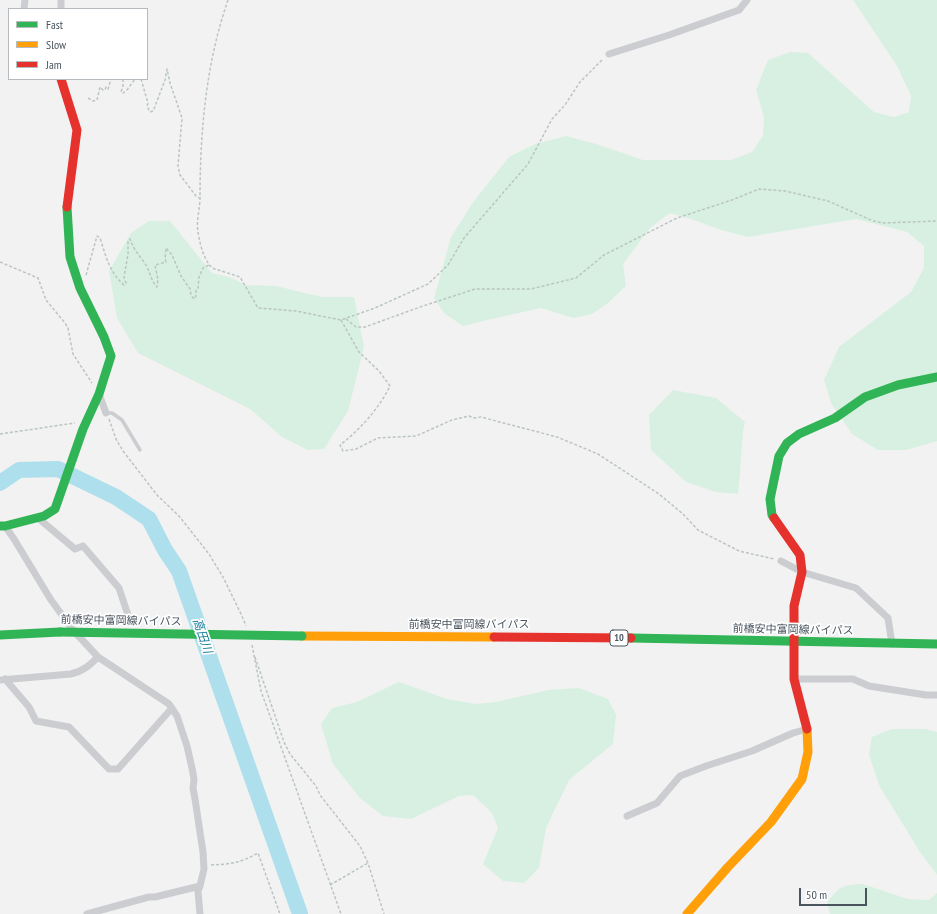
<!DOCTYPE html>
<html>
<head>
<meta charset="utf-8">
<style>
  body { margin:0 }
  #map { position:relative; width:937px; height:914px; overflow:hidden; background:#f2f2f2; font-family:"PT Sans Narrow",sans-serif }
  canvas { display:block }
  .legend { position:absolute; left:8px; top:8px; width:140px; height:72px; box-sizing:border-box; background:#fff; border:1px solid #b6bbbf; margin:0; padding:5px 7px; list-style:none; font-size:12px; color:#49545e }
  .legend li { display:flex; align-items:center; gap:8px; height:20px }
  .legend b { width:20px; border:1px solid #b6bbbf }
  .scale { position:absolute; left:799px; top:888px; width:68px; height:18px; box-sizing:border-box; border:2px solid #49545e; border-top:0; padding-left:5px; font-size:12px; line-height:14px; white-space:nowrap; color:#49545e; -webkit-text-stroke:3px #fff; paint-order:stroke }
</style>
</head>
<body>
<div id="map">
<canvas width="937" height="914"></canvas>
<ul class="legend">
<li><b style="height:5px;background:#30b455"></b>Fast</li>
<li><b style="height:5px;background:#ff9f0a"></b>Slow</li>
<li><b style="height:5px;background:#e5322d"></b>Jam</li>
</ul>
<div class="scale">50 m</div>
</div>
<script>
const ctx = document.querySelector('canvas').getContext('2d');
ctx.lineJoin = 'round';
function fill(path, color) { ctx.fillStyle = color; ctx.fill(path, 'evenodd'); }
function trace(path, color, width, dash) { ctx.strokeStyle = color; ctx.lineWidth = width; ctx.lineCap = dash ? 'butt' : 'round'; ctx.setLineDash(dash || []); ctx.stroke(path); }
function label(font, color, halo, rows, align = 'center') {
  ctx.font = font + ' "PT Sans Narrow","Noto Sans JP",sans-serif'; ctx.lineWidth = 3.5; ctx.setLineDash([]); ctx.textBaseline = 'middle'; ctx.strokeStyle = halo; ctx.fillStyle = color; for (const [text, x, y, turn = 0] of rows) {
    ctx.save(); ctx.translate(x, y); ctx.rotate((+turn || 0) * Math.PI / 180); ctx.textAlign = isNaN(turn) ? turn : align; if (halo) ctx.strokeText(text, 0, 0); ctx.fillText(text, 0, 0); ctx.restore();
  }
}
fill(new Path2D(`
  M 853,0 L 937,0 L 937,441 L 906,450 L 878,450 L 852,434 L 831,403 L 824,380 L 839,347 L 911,292 L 924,268 L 924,246 L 907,232 L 856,219 L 748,237 L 721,230 L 691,219 L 670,213 L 650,228 L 623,264 L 626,286 L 608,303 L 592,314 L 573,318 L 541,308 L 483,321 L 463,326 L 444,313 L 434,298 L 451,237 L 474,201 L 509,157 L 535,144 L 566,136 L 596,144 L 643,160 L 731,160 L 752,152 L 763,136 L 764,117 L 756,90 L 768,60 L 790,52 L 808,53 L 874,112 L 894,117 L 909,112 L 911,96 L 897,66 Z
  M 149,221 L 170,221 L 212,273 L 229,277 L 246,285 L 276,286 L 322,297 L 354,297 L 364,347 L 348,411 L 324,449 L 308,450 L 282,437 L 250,409 L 138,353 L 117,318 L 109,271 L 131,233 Z
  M 673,390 L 716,398 L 745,422 L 743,431 L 740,473 L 738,494 L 716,492 L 686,482 L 651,450 L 649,415 Z
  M 399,682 L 447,699 L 476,704 L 496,702 L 548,690 L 579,688 L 608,699 L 616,715 L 613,744 L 569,780 L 546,828 L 539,868 L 524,883 L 503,881 L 483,864 L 498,828 L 492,813 L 473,795 L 459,796 L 411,819 L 383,816 L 360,798 L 333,764 L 321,724 L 332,708 L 357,702 Z
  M 892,729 L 925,729 L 937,732 L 937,875 L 920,852 L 880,787 L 869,755 L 872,737 Z
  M 863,884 L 908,899 L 929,900 L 937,893 L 937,914 L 830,914 L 827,902 C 841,886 841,885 863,884 Z`), '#d8f0e1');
trace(new Path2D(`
  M 0,483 L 19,470 L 58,469 L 116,497 L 149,519 L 165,550 L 179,571 L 300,914`), '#aedfec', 16);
trace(new Path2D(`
  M 228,0 C 206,63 200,132 200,198 C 200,209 196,221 198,232 C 200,244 203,258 212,268 L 240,277 L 258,308 L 296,311 L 341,320 L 375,308 L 428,284 L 448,265 L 464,238 L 528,164 L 552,119 L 565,105 L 580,82 L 603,59
  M 123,79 L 123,86 L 121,92 L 123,93 L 127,90 L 135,79
  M 141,79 L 148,103 L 147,106 L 150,112 L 153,111 L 154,109 L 165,80 L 167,69 L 170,83 L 182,118 L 178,166 L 180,175 L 196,196 L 199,198
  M 88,98 L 93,101 L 97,100 L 100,87 L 103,90 L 105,90 L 106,87 L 108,89 L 111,79
  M 0,262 L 38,278 L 46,300 L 65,323 L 68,328 L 73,354 L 92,383
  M 86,275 L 97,236 L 100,238 C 106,256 109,272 124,285 L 126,283 L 124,277 L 128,254 L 128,241 L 130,239 C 133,249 140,256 146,265 C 150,272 151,281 157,287 L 158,280 L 155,265 L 166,262 L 165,259 L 166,248 L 172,255 L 181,276 L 190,289 L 191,295 L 194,299 L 196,296 L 196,290 L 198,288 L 199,277 L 203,268 L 209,265
  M 346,319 L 356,327 L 365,327 L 423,306 L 475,289 L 531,289 L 576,278 L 604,255 L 677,218 L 732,200 L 759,189 L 785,191 L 828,201 L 873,221 L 883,223 L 937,221
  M 341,320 L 359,352 L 379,371 L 390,386 C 380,407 359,431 340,445 L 343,451 L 356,449 L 378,438 L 416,436 L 452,420 L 469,416 L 474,418 L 481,417 L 557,437 L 598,454 L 659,494 L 683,514 L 698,530 L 739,551 L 774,559
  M 109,419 L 116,439 L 123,451 L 157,495 L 179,516 L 209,554 L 223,577 L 242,616 L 246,626
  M 0,434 L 75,423
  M 252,645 L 261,691 L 341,914
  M 255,657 L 284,742 L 290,754 L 316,786 L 320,795 L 360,846 L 368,863 L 384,914
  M 211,865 C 232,864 240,863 258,853 L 280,914
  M 330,885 L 368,863`), '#bac5c2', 1.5, [3, 2]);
trace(new Path2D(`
  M 106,413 L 112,413 L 122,420 L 140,450`), '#cbcdd0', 3.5);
trace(new Path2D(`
  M 61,0 L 61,9
  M 24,9 L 25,0
  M 609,54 L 669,35 L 739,10 L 747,0
  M 99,394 L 106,413
  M 38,518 L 75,549 L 83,546 L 119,588 L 128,615
  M 5,526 L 14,539 L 51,600 L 73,630 L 98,657 L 169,704 L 177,716 L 187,746 L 192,768 L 194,779 L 193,788 L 195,799 L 203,852 L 204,869 L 200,886 L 198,891 L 200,914
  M 781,561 L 802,572 L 856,588 L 888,618 L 892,644
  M 5,679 L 29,707 L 36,721 L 69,727 L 109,769 L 118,769 L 172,708
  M 794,679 L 853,679 L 869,686 L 926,695 L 937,695
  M 0,680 L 71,674 C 83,671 89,666 98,657
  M 627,816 L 657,803 L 680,776 L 706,766 L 752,751 L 793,733 L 807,729
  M 87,914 L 149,897 L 155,897 L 200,886`), '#cbcdd0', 7);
trace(new Path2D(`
  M 774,518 L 772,515 L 770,499 L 779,456 L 787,443 L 799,434 L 835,418 L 865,397 L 898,385 L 937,377
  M 0,526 L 5,526 L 44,516 L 55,509 L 83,429 L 99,394 L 111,356 L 104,337 L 80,288 L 70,257 L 67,207
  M 0,635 L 60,632
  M 631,638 L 937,644`), '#30b455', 9);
trace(new Path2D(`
  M 302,636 L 494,637
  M 687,914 L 728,867 L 771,822 L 802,779 L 808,752 L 807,729`), '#ff9f0a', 9);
trace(new Path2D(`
  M 61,79 L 77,130 L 67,207
  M 774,518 L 800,555 L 802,572 L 794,606 L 794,679 L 807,729
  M 494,637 L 631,638`), '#e5322d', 9);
trace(new Path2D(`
  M 60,632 L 302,636`), '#30b455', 9);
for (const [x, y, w] of [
  [619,638,18]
]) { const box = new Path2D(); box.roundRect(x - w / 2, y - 8, w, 16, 3); ctx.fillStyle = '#fff'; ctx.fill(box); trace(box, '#49545e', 1); }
label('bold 10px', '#49545e', null, [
  ["10",619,638]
]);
label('11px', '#49545e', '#fff', [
  ["前橋安中富岡線バイパス",121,621,1],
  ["前橋安中富岡線バイパス",469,625],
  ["前橋安中富岡線バイパス",793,630,1]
]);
label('italic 12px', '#137d98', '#fff', [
  ["高田川",202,636,71]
]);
</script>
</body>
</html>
